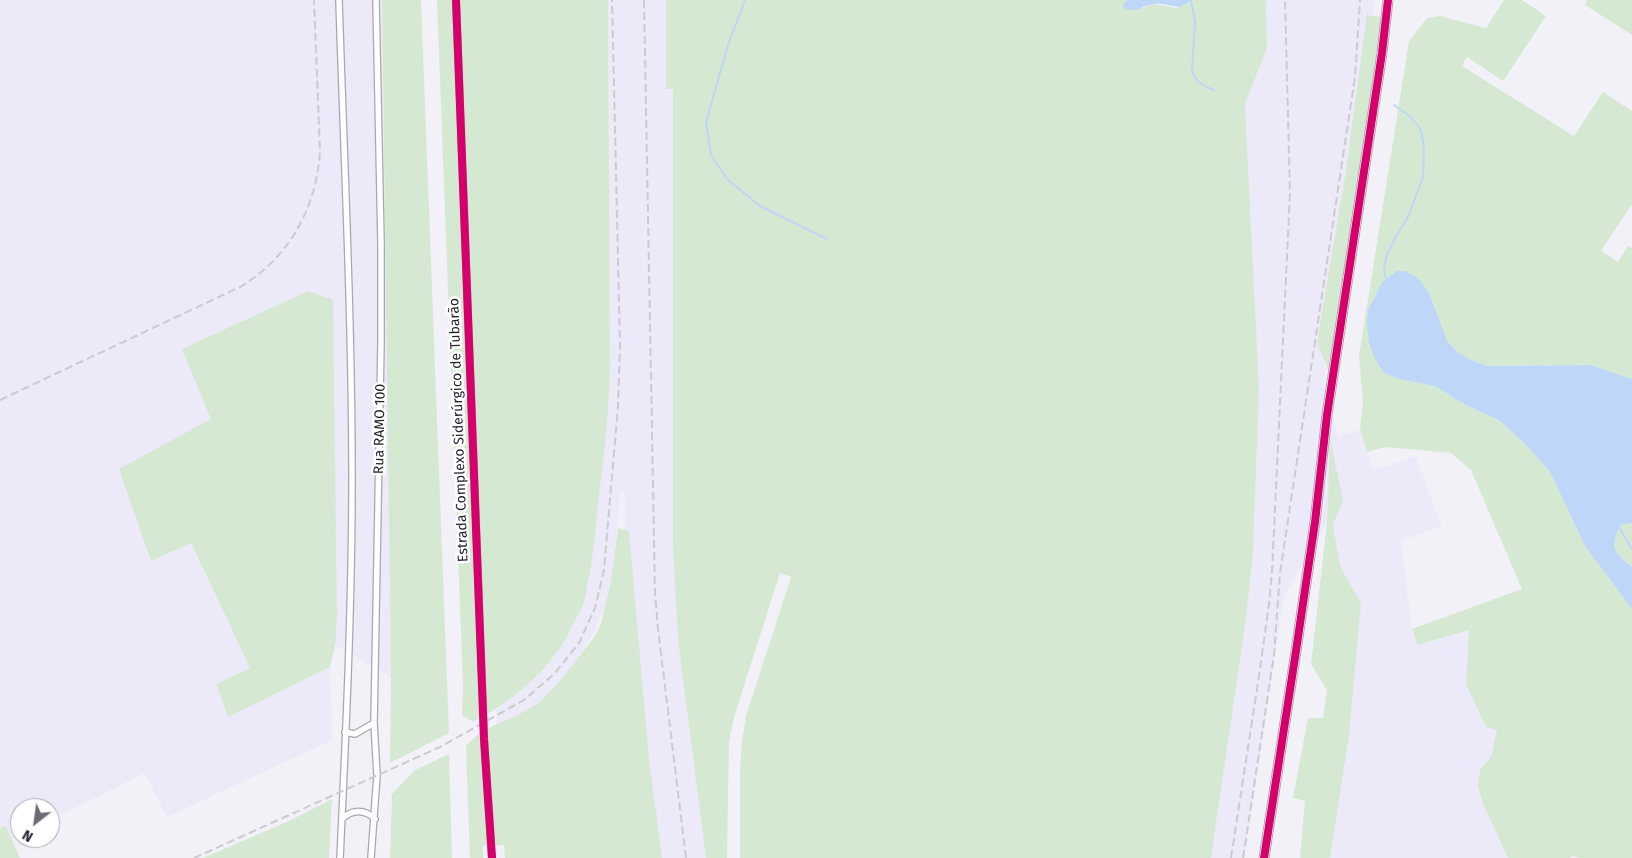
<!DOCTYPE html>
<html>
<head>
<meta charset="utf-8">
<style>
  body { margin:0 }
  #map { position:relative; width:1632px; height:858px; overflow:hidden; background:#f2f1f8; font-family:"Fira Sans",sans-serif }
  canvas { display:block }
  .north { position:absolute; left:10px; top:798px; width:50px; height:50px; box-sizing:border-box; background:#fff; border:1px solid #a8a7ac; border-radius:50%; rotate:210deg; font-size:14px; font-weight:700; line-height:20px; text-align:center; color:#26232f }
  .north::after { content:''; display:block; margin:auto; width:18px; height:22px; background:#6d6b75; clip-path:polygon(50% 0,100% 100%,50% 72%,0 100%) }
</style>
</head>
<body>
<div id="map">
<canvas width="1632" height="858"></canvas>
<div class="north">N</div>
</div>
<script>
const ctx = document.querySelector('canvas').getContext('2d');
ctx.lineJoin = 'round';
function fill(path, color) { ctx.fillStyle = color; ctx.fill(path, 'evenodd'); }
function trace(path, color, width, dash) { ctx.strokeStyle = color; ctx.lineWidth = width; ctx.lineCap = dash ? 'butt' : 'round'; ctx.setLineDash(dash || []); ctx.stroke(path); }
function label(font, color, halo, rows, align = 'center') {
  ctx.font = font + ' "Fira Sans",sans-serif'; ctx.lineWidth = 5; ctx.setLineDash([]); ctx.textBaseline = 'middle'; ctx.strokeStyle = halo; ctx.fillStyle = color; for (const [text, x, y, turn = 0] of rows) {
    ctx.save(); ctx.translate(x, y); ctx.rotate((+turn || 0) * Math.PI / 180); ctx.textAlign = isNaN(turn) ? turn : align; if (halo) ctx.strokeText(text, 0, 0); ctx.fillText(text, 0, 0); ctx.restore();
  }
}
fill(new Path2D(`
  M 0,0 L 382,0 L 391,678 L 204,568 L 192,541 L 141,531 L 151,561 L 190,542 L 250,668 L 216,684 L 228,716 L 330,667 L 332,740 L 167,817 L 145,773 L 50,820 L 50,808 L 20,808 L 20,835 L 11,839 L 6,826 L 0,828 Z
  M 608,0 L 666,0 L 666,89 L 673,89 L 673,549 L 678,641 L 706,858 L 662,858 L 630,658 L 625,554 L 625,493 L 620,493 L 612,577 L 604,610 L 590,639 L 570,670 L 549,694 L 525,713 L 498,731 L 496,710 L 517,694 L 533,680 L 554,657 L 610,366 Z
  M 1266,0 L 1375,0 L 1324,354 L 1325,381 L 1338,437 L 1360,429 L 1373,471 L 1416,456 L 1441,526 L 1401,541 L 1412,629 L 1419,645 L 1469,630 L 1466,684 L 1497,730 L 1491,757 L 1480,770 L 1478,786 L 1483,804 L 1508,858 L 1330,858 L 1349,736 L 1361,603 L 1340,566 L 1333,524 L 1343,501 L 1342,497 L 1284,596 L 1245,858 L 1211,858 L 1246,619 L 1253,553 L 1259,389 L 1245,104 L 1267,48 Z`), '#ece9f9');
fill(new Path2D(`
  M 382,0 L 421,0 L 449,733 L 390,763 L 391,678 Z
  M 437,0 L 608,0 L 610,366 C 609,412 604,457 598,503 C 595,536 592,569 584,601 C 582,608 578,615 574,622 C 554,667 517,699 473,722 L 462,715 L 463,687 Z
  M 666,0 L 1127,0 L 1125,1 L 1144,8 L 1153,4 L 1176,8 L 1192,0 L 1266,0 L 1267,48 L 1245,104 L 1259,389 L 1253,553 L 1246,619 L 1211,858 L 740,858 L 740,769 L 742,742 L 746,716 L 791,577 L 780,573 L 735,714 L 729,741 L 727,858 L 706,858 L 678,641 L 673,549 L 673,89 L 666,89 Z
  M 1504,0 L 1522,0 L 1546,16 L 1503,81 L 1467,57 L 1462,66 L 1574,136 L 1603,92 L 1632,111 L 1632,204 L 1601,251 L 1618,262 L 1628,246 L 1632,248 L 1632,379 L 1591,365 L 1488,366 L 1471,360 L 1458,352 L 1446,341 L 1434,306 L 1424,286 L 1378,289 L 1368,310 L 1383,372 L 1398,379 L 1435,386 L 1464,404 L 1500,421 L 1526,445 L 1550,472 L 1585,546 L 1632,609 L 1632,858 L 1580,858 L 1573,856 L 1569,858 L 1508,858 L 1483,804 L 1478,786 L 1480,770 L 1491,757 L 1497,730 L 1486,727 L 1466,684 L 1469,630 L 1418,645 L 1412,629 L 1522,589 L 1471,470 L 1451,453 L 1385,447 L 1367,452 L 1360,429 L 1363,403 L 1359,356 L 1409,41 L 1427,18 L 1440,16 L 1486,28 Z
  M 1587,0 L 1632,0 L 1632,35 L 1585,5 Z
  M 1367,14 L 1369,16 L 1386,17 L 1333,353 L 1329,372 L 1317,342 L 1346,171 Z
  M 308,291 L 333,300 L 337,618 L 335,647 L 330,667 L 228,717 L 216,684 L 250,668 L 191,543 L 151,561 L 119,469 L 211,419 L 182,349 Z
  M 1330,438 L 1343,501 L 1333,524 L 1340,566 L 1361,603 L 1349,736 L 1330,858 L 1300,858 L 1305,801 L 1293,798 L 1308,718 L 1323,718 L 1327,690 L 1311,664 L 1327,522 Z
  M 1632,523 L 1632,567 C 1614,554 1609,545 1621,525 Z
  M 618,528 L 629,531 L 649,760 L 662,858 L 505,858 L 504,845 L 483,846 L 483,858 L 470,858 L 466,746 L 481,731 L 518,715 L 540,702 L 560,681 L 595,636 L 601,624 L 611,581 Z
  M 449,754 L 452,858 L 390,858 L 392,794 L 415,770 Z
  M 332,799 L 329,858 L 203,858 L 287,822 Z
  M 6,826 L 20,858 L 0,858 L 0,828 Z`), '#d5e9d2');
fill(new Path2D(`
  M 1127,0 L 1192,0 C 1176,13 1170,2 1154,4 C 1143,5 1134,15 1123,7 L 1123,5 Z
  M 1397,271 L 1405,271 L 1419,279 L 1429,293 L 1434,306 L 1447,341 L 1458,352 L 1471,360 L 1488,366 L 1591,365 L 1632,379 L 1632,523 L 1621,525 C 1609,545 1614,554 1632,567 L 1632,609 L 1585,546 L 1550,472 L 1526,445 L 1500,421 L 1464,404 L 1435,386 L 1398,379 L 1383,372 L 1373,355 L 1369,342 L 1367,324 L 1368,310 L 1382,282 Z`), '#bed6f7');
trace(new Path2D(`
  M 745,0 L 728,45 L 706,122 L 711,155 L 728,180 L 760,206 L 827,239
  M 1191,0 L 1195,21 L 1192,70 C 1195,82 1203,86 1214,90
  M 1386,279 L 1384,271 L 1386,257 L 1395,238 L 1408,217 L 1423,177 L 1424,149 L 1421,130 L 1411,117 L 1394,105
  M 1619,527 L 1632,549`), '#bed6f7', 2);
const street = new Path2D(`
  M 339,0 C 344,159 352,319 352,479 C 352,605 346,732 340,858
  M 456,0 L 483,705
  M 345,732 L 355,734 L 374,723
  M 484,739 L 492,858
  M 342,819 C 352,809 365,809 375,819
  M 371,858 L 377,775 L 374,723 L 381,343 L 381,243 L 376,0`);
const secondary = new Path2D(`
  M 1264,858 L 1296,651 L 1315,522 L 1327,415 L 1382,53 L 1388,0`);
trace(street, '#a8a7af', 8);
trace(secondary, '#a8a7af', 11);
trace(street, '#fdfdfe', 5.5);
trace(secondary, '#fdfdfe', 9);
trace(new Path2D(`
  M 644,0 L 655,594 L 658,629 L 686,858
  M 0,400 L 242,286 C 290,256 316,208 320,152 L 314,0
  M 194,858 L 440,747 L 524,700 L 555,673 L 579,643 L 595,608 L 604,570 L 618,406 L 620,346 L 612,0
  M 1231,858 L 1259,676 L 1269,604 L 1272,572 L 1290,193 L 1285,0
  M 1243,858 L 1274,655 L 1280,573 L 1355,77 L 1360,0`), '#cbcbcd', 2, [8, 4]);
const streetBridge = new Path2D(`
  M 483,705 L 484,739`);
trace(streetBridge, '#a8a7af', 8, []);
trace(streetBridge, '#fdfdfe', 5.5);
trace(new Path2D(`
  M 456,0 L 484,739 L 492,858
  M 1264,858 L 1296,651 L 1315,522 L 1327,415 L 1382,53 L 1388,0`), '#d6006c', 8);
label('14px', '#26232f', '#fff', [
  ["Rua RAMO 100",380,429,-89],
  ["Estrada Complexo Siderúrgico de Tubarão",459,430,-92]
]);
</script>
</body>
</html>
